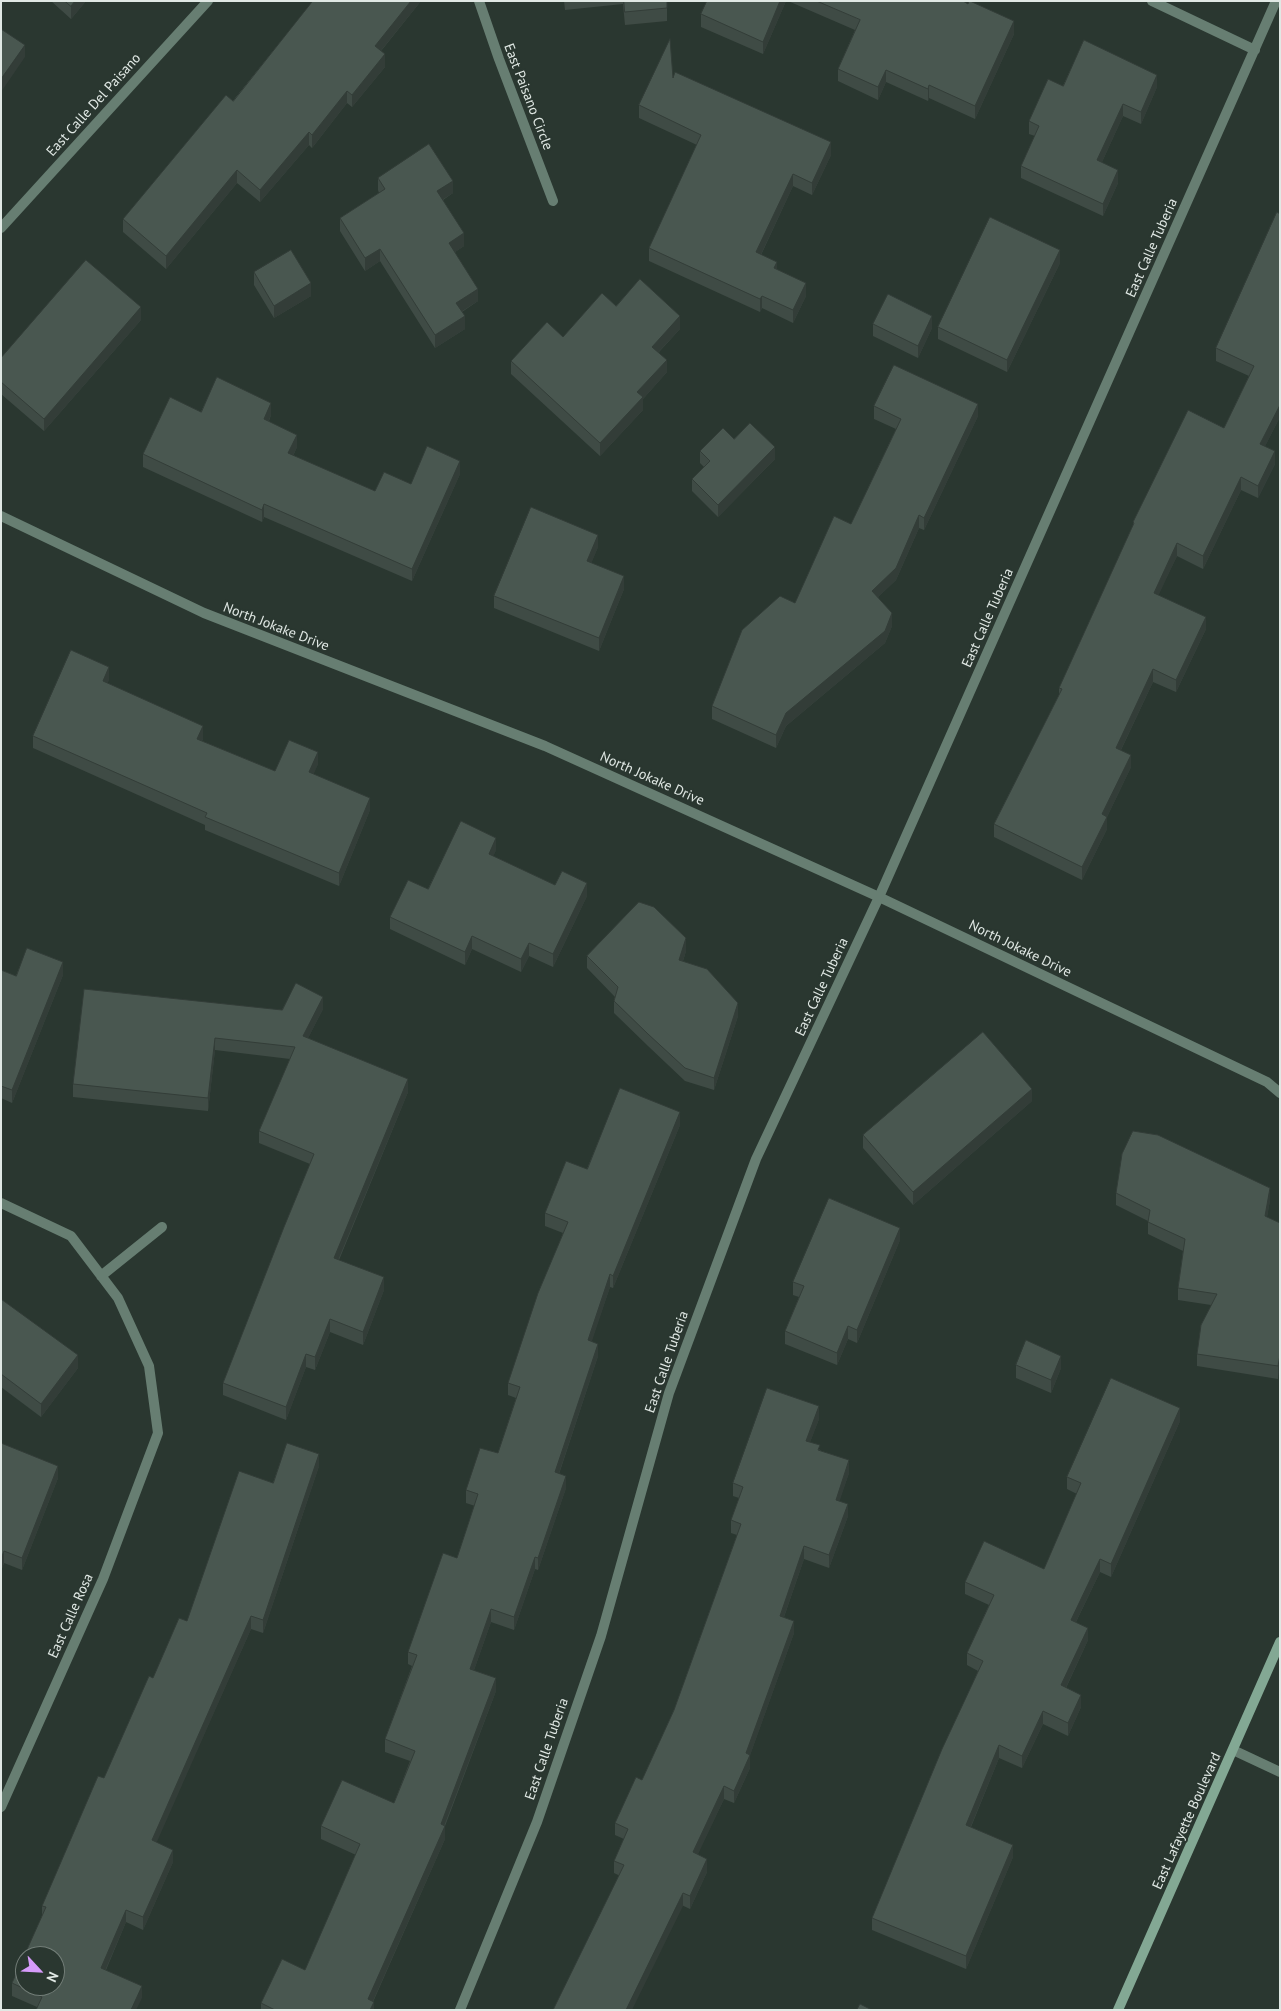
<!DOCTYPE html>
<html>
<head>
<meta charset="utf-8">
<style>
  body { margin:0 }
  #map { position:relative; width:1281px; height:2011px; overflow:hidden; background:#2a3730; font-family:"PT Sans",sans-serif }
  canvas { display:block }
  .frame { position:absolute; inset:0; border:2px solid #e0e8e4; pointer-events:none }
  .north { position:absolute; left:15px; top:1946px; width:50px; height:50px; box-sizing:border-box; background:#2a3730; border:1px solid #737e78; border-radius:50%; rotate:115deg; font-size:14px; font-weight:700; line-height:20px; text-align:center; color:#e0e8e4 }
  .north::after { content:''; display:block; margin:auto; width:18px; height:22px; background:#d69bfa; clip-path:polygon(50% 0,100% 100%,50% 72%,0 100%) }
</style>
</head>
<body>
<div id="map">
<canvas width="1281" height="2011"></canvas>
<div class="frame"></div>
<div class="north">N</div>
</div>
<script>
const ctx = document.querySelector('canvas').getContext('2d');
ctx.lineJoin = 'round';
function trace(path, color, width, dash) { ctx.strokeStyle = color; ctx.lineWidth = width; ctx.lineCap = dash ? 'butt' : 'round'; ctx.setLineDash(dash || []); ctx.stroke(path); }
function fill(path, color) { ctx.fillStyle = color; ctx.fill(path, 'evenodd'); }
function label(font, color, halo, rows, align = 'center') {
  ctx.font = font + ' "PT Sans",sans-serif'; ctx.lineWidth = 4; ctx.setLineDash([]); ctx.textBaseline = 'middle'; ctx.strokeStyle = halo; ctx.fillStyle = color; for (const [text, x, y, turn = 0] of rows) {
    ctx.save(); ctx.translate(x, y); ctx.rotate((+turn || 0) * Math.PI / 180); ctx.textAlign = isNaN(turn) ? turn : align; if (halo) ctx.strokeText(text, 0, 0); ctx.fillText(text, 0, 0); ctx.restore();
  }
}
trace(new Path2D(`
  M 479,1 L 499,59 L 553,201
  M 1152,1 L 1255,50
  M 1,228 L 208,1
  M 1,516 L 204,613 L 545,746 L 879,897 L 1267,1082 L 1280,1093
  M 1,1203 L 71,1236 L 118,1298 L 149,1366 L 158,1433 L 103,1579 L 1,1807
  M 101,1276 L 162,1227
  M 1233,1750 L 1280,1772
  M 460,2010 L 537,1822 L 601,1636 L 669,1393 L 756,1159 L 879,897 L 1276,1`), '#677e72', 10);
trace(new Path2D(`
  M 1118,2010 L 1280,1642`), '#83a894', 10);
fill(new Path2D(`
  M 51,1 L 86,1 L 71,19 Z
  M 313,1 L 421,1 L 381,51 L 385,67 L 352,107 L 347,103 L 312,148 L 309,145 L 260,202 L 237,183 L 166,269 L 123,232 L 123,219 L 233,101 Z
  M 564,1 L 667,1 L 667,21 L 625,25 L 623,4 L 565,10 Z
  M 786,1 L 763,54 L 701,27 L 701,14 Z
  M 788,1 L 963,1 L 1014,34 L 975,119 L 929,98 L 928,101 L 886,82 L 878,100 L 838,81 L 838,69 L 855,30 Z
  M 673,78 L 831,155 L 812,195 L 793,186 L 761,255 L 806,296 L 793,323 L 762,308 L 760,312 L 649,261 L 649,248 L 697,145 L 639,118 L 639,105 Z
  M 1063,86 L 1157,87 L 1141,124 L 1123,116 L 1102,162 L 1118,183 L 1103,216 L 1021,178 L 1021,166 L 1035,136 L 1029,134 L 1029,121 Z
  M 378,178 L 453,193 L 443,200 L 464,246 L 455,252 L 478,301 L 462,312 L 465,329 L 435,348 L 380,261 L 365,271 L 340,231 L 340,218 L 379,193 L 378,190 Z
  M 1280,214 L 1280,417 L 1265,446 L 1275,464 L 1258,498 L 1241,490 L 1203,569 L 1177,556 L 1158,595 L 1206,629 L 1176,692 L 1153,682 L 1121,750 L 1131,767 L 1107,817 L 1107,829 L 1082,880 L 994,837 L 994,824 L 1059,695 L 1059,688 L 1133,526 L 1133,522 L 1224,428 L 1249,376 L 1216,361 L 1216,348 Z
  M 1060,263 L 1007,372 L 938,339 L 938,327 Z
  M 254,272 L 311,296 L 274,318 L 254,285 Z
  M 616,306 L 680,329 L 659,352 L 667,372 L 643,399 L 643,410 L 600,456 L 511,374 L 511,361 L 563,337 Z
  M 141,320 L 44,431 L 1,394 L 1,358 Z
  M 873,324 L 932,328 L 918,358 L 873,336 Z
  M 874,406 L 978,416 L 924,530 L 919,528 L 896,580 L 878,597 L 892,626 L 885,643 L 786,726 L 776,748 L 712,719 L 712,706 L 795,603 L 851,524 L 896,429 L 874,419 Z
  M 201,412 L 271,415 L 269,421 L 297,447 L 293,456 L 375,491 L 460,474 L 412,581 L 264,517 L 262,522 L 143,467 L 143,454 Z
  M 700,451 L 775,459 L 718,517 L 692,491 L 692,479 L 704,467 L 700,463 Z
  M 598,547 L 591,563 L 624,589 L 599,651 L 494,608 L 494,596 Z
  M 109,680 L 107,683 L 203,739 L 202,741 L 275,771 L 318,764 L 313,774 L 370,810 L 339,886 L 205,830 L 205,825 L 33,748 L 33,736 Z
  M 496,850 L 493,856 L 555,885 L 587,896 L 553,967 L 529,956 L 521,972 L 472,949 L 465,965 L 390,929 L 390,917 L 428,889 Z
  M 686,951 L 683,961 L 738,1016 L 714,1090 L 685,1081 L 648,1046 L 614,1013 L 614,1001 L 615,997 L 587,968 L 587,956 Z
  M 1,970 L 16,976 L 63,975 L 12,1103 L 1,1098 Z
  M 323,1009 L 308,1038 L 408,1092 L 339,1260 L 384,1290 L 363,1345 L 330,1332 L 315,1370 L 306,1367 L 286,1420 L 223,1395 L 223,1383 L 310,1164 L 259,1143 L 259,1131 L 290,1059 L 215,1050 L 208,1111 L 73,1097 L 73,1084 L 282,1010 Z
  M 1032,1101 L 913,1205 L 863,1148 L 863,1135 Z
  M 680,1125 L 613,1288 L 610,1287 L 591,1342 L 598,1356 L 559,1474 L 566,1488 L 538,1570 L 535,1569 L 514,1630 L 491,1622 L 474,1670 L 496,1691 L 445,1826 L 445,1839 L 373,2002 L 374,2010 L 261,2010 L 261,2003 L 305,1970 L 356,1855 L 321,1839 L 321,1826 L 394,1803 L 410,1761 L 385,1752 L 385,1739 L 412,1666 L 408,1664 L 408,1652 L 457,1558 L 475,1506 L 466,1503 L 466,1490 L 498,1453 L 516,1398 L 508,1395 L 508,1383 L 563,1233 L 545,1226 L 545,1213 L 587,1169 Z
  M 1116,1193 L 1270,1200 L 1267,1217 L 1280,1223 L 1278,1379 L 1197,1366 L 1197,1354 L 1211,1305 L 1178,1300 L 1178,1288 L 1183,1251 L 1148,1234 L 1148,1221 L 1116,1205 Z
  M 900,1240 L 857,1343 L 848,1339 L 837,1365 L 785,1344 L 785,1331 L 799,1297 L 793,1295 L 793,1282 Z
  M 1,1299 L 78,1368 L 41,1417 L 1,1387 Z
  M 1016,1365 L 1061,1368 L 1051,1393 L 1016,1378 Z
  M 819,1419 L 810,1442 L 849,1473 L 839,1501 L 848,1516 L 829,1568 L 804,1559 L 784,1617 L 794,1633 L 750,1755 L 750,1768 L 734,1803 L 724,1799 L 697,1855 L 707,1872 L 690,1909 L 614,1873 L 614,1861 L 624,1839 L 615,1835 L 615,1823 L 642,1780 L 674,1710 L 737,1535 L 731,1533 L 731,1520 L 739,1498 L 733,1496 L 733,1483 Z
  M 1180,1421 L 1111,1577 L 1100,1572 L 1076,1622 L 1088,1640 L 1066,1688 L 1081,1707 L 1068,1736 L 1043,1724 L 1022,1768 L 999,1758 L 971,1827 L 1013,1857 L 966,1969 L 872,1930 L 872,1918 L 978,1671 L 967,1665 L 967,1653 L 989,1605 L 965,1594 L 965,1582 L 1044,1569 L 1077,1494 L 1067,1489 L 1067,1477 Z
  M 1,1443 L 58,1478 L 22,1570 L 4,1563 L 1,1571 Z
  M 319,1466 L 263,1633 L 251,1629 L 156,1842 L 173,1862 L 143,1930 L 126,1922 L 106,1970 L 142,1998 L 37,2007 L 12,1996 L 12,1983 L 42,1917 L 42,1906 L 153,1678 L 273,1483 Z`), '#3f4b45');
fill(new Path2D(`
  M 75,1 L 86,1 L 71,19 L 71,6 Z
  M 411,1 L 421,1 L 375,58 L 375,46 Z
  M 780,1 L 786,1 L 763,54 L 763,42 Z
  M 1014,21 L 1014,34 L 975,119 L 975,106 Z
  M 25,45 L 25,57 L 1,92 L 1,79 Z
  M 385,54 L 385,67 L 352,107 L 352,95 Z
  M 886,70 L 886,82 L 878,100 L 878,87 Z
  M 1157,75 L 1157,87 L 1141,124 L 1141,112 Z
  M 929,85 L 929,98 L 928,101 L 928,89 Z
  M 347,91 L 347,103 L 312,148 L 312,135 Z
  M 1123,104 L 1123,116 L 1097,173 L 1097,160 Z
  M 309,132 L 309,145 L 260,202 L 260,190 Z
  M 831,142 L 831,155 L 812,195 L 812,183 Z
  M 237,170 L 237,183 L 166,269 L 166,256 Z
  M 1118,170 L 1118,183 L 1103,216 L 1103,204 Z
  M 793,174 L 793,186 L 756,265 L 756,252 Z
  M 453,181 L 453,193 L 437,203 L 437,191 Z
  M 464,233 L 464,246 L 449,256 L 449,243 Z
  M 380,249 L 380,261 L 365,271 L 365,258 Z
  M 1060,250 L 1060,263 L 1007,372 L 1007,360 Z
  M 777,262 L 777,274 L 774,268 Z
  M 311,283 L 311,296 L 274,318 L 274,306 Z
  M 806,283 L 806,296 L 793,323 L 793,310 Z
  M 478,289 L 478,301 L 456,315 L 456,303 Z
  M 762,296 L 762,308 L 760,312 L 760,299 Z
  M 141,307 L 141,320 L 44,431 L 44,419 Z
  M 465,316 L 465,329 L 435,348 L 435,335 Z
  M 680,316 L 680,329 L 652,359 L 652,347 Z
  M 932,316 L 932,328 L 918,358 L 918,346 Z
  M 667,360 L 667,372 L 643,399 L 643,410 L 600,456 L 600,443 L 637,392 Z
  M 271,403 L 271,415 L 264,431 L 264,419 Z
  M 978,404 L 978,416 L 924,530 L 924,518 Z
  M 1280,405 L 1280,417 L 1260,456 L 1260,444 Z
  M 297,435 L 297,447 L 288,466 L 288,453 Z
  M 775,447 L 775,459 L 718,517 L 718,505 Z
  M 1275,451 L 1275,464 L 1258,498 L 1258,486 Z
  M 460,461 L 460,474 L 412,581 L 412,569 Z
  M 1241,477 L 1241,490 L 1203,569 L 1203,556 Z
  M 264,504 L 264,517 L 262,522 L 262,510 Z
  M 919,515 L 919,528 L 896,580 L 872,603 L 872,591 Z
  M 598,535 L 598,547 L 587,574 L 587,561 Z
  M 1177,543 L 1177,556 L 1154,605 L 1154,593 Z
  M 624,576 L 624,589 L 599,651 L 599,638 Z
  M 892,613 L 892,626 L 885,643 L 786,726 L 776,748 L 776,735 L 786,713 Z
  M 1206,617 L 1206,629 L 1176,692 L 1176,680 Z
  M 109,667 L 109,680 L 103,694 L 103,681 Z
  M 1153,669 L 1153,682 L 1116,760 L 1116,748 Z
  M 203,726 L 203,739 L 197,751 L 197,739 Z
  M 318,752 L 318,764 L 309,785 L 309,772 Z
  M 1131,755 L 1131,767 L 1107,817 L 1107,829 L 1082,880 L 1082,867 L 1102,814 Z
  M 370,798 L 370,810 L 339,886 L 339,873 Z
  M 496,838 L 496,850 L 489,866 L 489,854 Z
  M 587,883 L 587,896 L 553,967 L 553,954 Z
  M 472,936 L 472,949 L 465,965 L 465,952 Z
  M 686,938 L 686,951 L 679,973 L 679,960 Z
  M 529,943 L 529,956 L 521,972 L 521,959 Z
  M 63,962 L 63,975 L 12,1103 L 12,1090 Z
  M 323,997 L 323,1009 L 303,1048 L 303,1036 Z
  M 738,1003 L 738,1016 L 714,1090 L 714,1078 Z
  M 215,1038 L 215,1050 L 208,1111 L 208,1098 Z
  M 408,1079 L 408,1092 L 334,1270 L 334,1258 Z
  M 1032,1089 L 1032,1101 L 913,1205 L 913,1192 Z
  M 680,1112 L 680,1125 L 613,1288 L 613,1276 Z
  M 1270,1188 L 1270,1200 L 1265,1228 L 1265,1216 Z
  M 900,1228 L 900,1240 L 857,1343 L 857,1330 Z
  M 610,1274 L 610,1287 L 588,1353 L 588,1340 Z
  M 384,1277 L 384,1290 L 363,1345 L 363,1332 Z
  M 330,1319 L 330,1332 L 315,1370 L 315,1357 Z
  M 848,1326 L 848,1339 L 837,1365 L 837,1353 Z
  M 598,1344 L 598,1356 L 555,1485 L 555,1472 Z
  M 306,1354 L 306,1367 L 286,1420 L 286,1407 Z
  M 78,1355 L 78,1368 L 41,1417 L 41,1404 Z
  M 1280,1355 L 1280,1367 L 1278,1379 L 1278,1366 Z
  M 1061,1356 L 1061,1368 L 1051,1393 L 1051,1380 Z
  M 819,1406 L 819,1419 L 806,1453 L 806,1441 Z
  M 1180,1408 L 1180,1421 L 1111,1577 L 1111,1564 Z
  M 319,1454 L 319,1466 L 263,1633 L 263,1620 Z
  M 849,1460 L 849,1473 L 836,1512 L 836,1500 Z
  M 58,1466 L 58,1478 L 22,1570 L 22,1558 Z
  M 566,1476 L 566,1488 L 538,1570 L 538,1558 Z
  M 848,1504 L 848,1516 L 829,1568 L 829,1555 Z
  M 804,1546 L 804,1559 L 780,1628 L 780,1616 Z
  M 4,1551 L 4,1563 L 1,1571 L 1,1559 Z
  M 535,1557 L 535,1569 L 514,1630 L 514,1617 Z
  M 1100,1559 L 1100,1572 L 1071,1632 L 1071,1620 Z
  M 491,1609 L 491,1622 L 470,1681 L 470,1669 Z
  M 251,1616 L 251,1629 L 152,1853 L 152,1840 Z
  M 794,1621 L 794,1633 L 748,1761 L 750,1755 L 750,1768 L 734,1803 L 734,1791 L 746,1753 Z
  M 1088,1628 L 1088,1640 L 1061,1698 L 1061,1685 Z
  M 496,1678 L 496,1691 L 441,1834 L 445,1826 L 445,1839 L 369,2010 L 368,1999 L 441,1824 Z
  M 1081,1695 L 1081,1707 L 1068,1736 L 1068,1723 Z
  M 1043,1711 L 1043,1724 L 1022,1768 L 1022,1756 Z
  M 999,1745 L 999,1758 L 966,1838 L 966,1825 Z
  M 724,1786 L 724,1799 L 693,1865 L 693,1852 Z
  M 1013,1845 L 1013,1857 L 966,1969 L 966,1956 Z
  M 173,1850 L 173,1862 L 143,1930 L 143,1917 Z
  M 707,1859 L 707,1872 L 690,1909 L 690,1896 Z
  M 683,1893 L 683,1906 L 632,2010 L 626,2010 Z
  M 126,1910 L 126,1922 L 101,1980 L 101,1968 Z
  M 142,1986 L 142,1998 L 136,2010 L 131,2010 Z
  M 374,2002 L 374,2010 L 370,2010 Z`), '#333d38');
const building = new Path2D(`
  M 65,1 L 75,1 L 71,6 Z
  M 313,1 L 411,1 L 375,46 L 385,54 L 352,95 L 347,91 L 312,135 L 309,132 L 260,190 L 237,170 L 166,256 L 123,219 L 226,95 L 233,101 Z
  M 624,1 L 667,1 L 667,8 L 625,12 Z
  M 707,1 L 780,1 L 763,42 L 701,14 Z
  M 817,1 L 963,1 L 968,4 L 969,1 L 970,1 L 1014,21 L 975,106 L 929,85 L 928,89 L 886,70 L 878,87 L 838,69 L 860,20 Z
  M 1,29 L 25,45 L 1,79 Z
  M 670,39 L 673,78 L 675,72 L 831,142 L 812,183 L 793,174 L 756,252 L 777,262 L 774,268 L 806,283 L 793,310 L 762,296 L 760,299 L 649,248 L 701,135 L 639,105 Z
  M 1084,40 L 1157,75 L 1141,112 L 1123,104 L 1097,160 L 1118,170 L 1103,204 L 1021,166 L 1039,126 L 1029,121 L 1048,79 L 1063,86 Z
  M 429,144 L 453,181 L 437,191 L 464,233 L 449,243 L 478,289 L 456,303 L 465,316 L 435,335 L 380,249 L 365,258 L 340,218 L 385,189 L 378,178 Z
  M 1277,212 L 1280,214 L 1280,405 L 1260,444 L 1275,451 L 1258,486 L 1241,477 L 1203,556 L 1177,543 L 1154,593 L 1206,617 L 1176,680 L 1153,669 L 1116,748 L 1131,755 L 1102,814 L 1107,817 L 1082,867 L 994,824 L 1062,689 L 1059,688 L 1134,523 L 1133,522 L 1188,410 L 1224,428 L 1254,366 L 1216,348 Z
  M 990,217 L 1060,250 L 1007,360 L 938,327 Z
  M 291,250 L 311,283 L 274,306 L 254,272 Z
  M 86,260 L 141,307 L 44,419 L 1,382 L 1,358 Z
  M 640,279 L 680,316 L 652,347 L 667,360 L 637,392 L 643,397 L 600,443 L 511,361 L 547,322 L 563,337 L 602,293 L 616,306 Z
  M 888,294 L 932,316 L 918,346 L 873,324 Z
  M 894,365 L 978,404 L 924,518 L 919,515 L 896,568 L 872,591 L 892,613 L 885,631 L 786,713 L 776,735 L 712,706 L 742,630 L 780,596 L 795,603 L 834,516 L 851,524 L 901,419 L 874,406 Z
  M 217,377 L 271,403 L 264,419 L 297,435 L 288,453 L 375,491 L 384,472 L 411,484 L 427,446 L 460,461 L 412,569 L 264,504 L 262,510 L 143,454 L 170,397 L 201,412 Z
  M 750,423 L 775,447 L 718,505 L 692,479 L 710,461 L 700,451 L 723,428 L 734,439 Z
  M 531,507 L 598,535 L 587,561 L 624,576 L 599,638 L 494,596 Z
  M 71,650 L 109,667 L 103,681 L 203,726 L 197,739 L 275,771 L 289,740 L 318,752 L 309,772 L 370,798 L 339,873 L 205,817 L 207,813 L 33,736 Z
  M 461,821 L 496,838 L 489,854 L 555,885 L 562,871 L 587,883 L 553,954 L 529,943 L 521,959 L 472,936 L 465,952 L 390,917 L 408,880 L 428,889 Z
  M 639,902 L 654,907 L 686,938 L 679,960 L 707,969 L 738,1003 L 714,1078 L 685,1068 L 648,1034 L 614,1001 L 618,987 L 587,956 Z
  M 27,948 L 63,962 L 12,1090 L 1,1086 L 1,970 L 16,976 Z
  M 296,983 L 323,997 L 303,1036 L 408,1079 L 334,1258 L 384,1277 L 363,1332 L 330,1319 L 315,1357 L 306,1354 L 286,1407 L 223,1383 L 284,1227 L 314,1154 L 259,1131 L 295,1047 L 215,1038 L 208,1098 L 73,1084 L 84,989 L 282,1010 Z
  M 983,1032 L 1032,1089 L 913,1192 L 863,1135 Z
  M 620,1088 L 680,1112 L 613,1276 L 610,1274 L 588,1340 L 598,1344 L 555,1472 L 566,1476 L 538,1558 L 535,1557 L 514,1617 L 491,1609 L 470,1669 L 496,1678 L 441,1824 L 445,1826 L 368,1999 L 374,2002 L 370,2010 L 275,2010 L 261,2003 L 282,1959 L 305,1970 L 360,1844 L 321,1826 L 342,1780 L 394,1803 L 415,1751 L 385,1739 L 417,1655 L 408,1652 L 443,1553 L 457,1558 L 478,1494 L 466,1490 L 480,1448 L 498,1453 L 520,1387 L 508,1383 L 538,1293 L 568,1222 L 545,1213 L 566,1161 L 587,1169 Z
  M 1133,1131 L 1158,1135 L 1270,1188 L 1265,1216 L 1280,1223 L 1280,1355 L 1278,1366 L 1197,1354 L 1201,1325 L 1217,1294 L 1178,1288 L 1185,1239 L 1148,1222 L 1150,1210 L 1116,1193 L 1122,1154 Z
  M 829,1198 L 900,1228 L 857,1330 L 848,1326 L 837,1353 L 785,1331 L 804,1286 L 793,1282 Z
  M 1,1299 L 78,1355 L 41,1404 L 1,1374 Z
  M 1026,1340 L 1061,1356 L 1051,1380 L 1016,1365 Z
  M 1111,1378 L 1180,1408 L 1111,1564 L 1100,1559 L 1071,1620 L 1088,1628 L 1061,1685 L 1081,1695 L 1068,1723 L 1043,1711 L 1022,1756 L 999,1745 L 966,1825 L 1013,1845 L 966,1956 L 872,1918 L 942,1749 L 983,1661 L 967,1653 L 994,1595 L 965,1582 L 984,1541 L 1044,1569 L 1081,1483 L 1067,1477 Z
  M 767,1388 L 819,1406 L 806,1441 L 820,1445 L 818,1450 L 849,1460 L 836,1500 L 848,1504 L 829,1555 L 804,1546 L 780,1616 L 794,1621 L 746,1753 L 750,1755 L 734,1791 L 724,1786 L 693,1852 L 707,1859 L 690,1896 L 683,1893 L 626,2010 L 553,2010 L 624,1865 L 614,1861 L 628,1829 L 615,1823 L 636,1777 L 642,1780 L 674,1710 L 741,1524 L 731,1520 L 743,1487 L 733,1483 Z
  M 1,1443 L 58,1466 L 22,1558 L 4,1551 L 1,1559 Z
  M 287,1443 L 319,1454 L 263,1620 L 251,1616 L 152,1840 L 173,1850 L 143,1917 L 126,1910 L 101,1968 L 142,1986 L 131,2010 L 36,2010 L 42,1997 L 12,1983 L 46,1907 L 42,1906 L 98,1776 L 104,1778 L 149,1676 L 153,1678 L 179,1618 L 187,1621 L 239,1471 L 273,1483 ZM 25,1956 L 55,1956 L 55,1986 L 25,1986 Z
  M 860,2004 L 872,2010 L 857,2010 Z`);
fill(building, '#495750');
trace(building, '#333d38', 1);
label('14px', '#e0e8e4', '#2a3730', [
  ["East Paisano Circle",528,97,69],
  ["East Calle Del Paisano",94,105,-48],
  ["East Calle Tuberia",1152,248,-66],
  ["East Calle Tuberia",988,618,-66],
  ["North Jokake Drive",276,627,21],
  ["North Jokake Drive",652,779,24],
  ["North Jokake Drive",1020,949,26],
  ["East Calle Tuberia",822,987,-65],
  ["East Calle Tuberia",667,1362,-71],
  ["East Calle Rosa",71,1616,-66],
  ["East Calle Tuberia",547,1749,-71],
  ["East Lafayette Boulevard",1187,1821,-66]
]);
</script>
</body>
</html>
